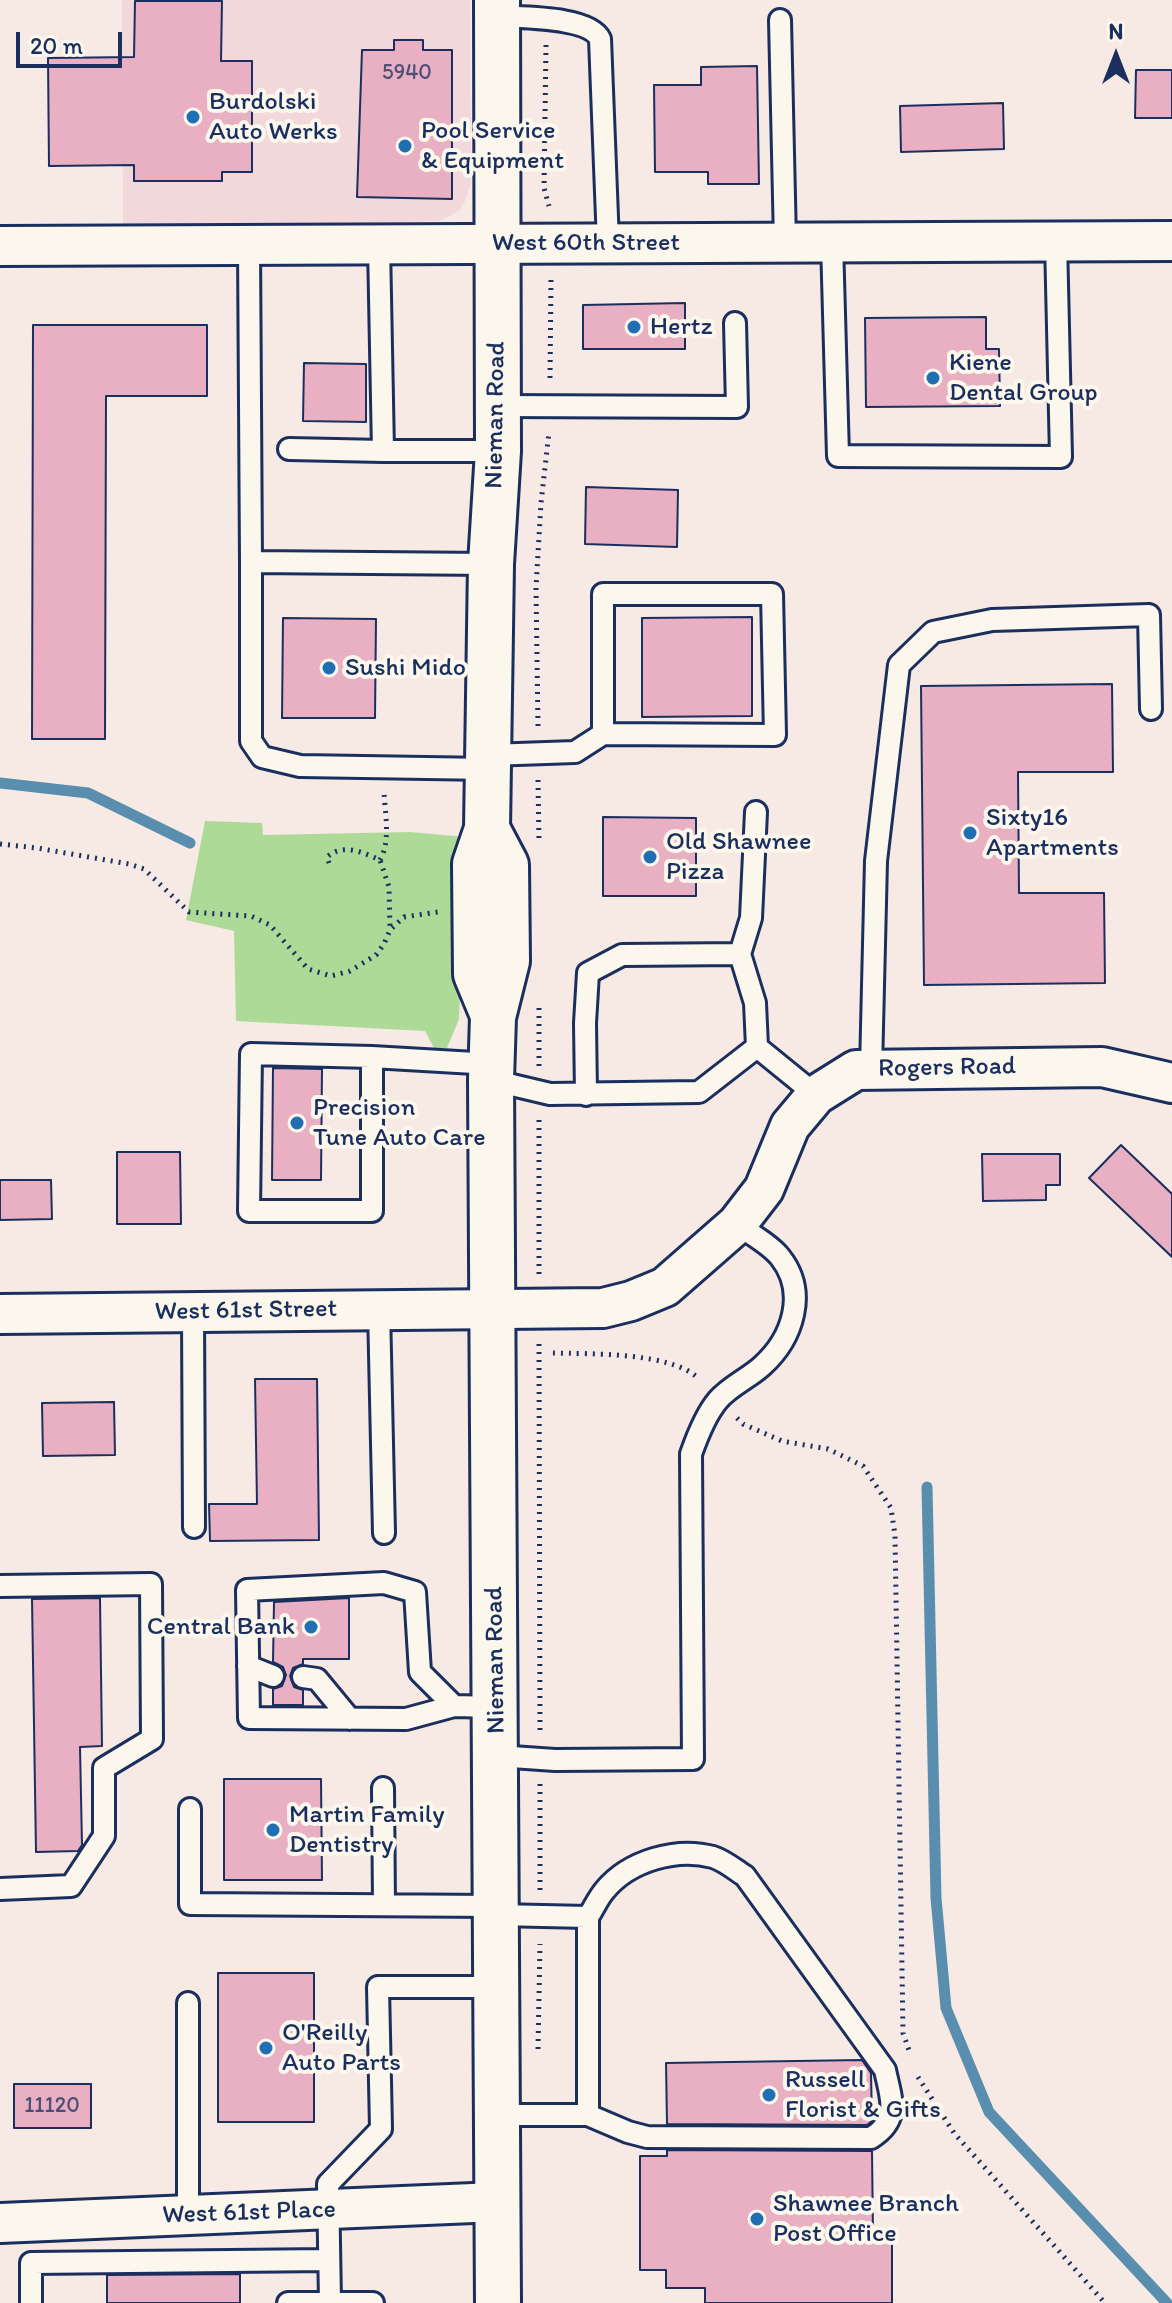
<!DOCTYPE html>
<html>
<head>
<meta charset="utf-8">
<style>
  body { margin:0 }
  #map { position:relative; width:1172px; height:2303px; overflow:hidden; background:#f7e9e4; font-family:Itim,sans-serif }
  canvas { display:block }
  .north { position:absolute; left:1076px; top:16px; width:80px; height:80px; -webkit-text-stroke:6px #fbf7ec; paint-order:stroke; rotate:0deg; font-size:22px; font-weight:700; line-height:32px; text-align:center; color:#1b2f5e }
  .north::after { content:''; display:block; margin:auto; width:28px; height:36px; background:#1b2f5e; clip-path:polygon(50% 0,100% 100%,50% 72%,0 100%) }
  .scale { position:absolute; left:16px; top:32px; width:106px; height:36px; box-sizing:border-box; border:4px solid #1b2f5e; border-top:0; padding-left:10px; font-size:24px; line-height:28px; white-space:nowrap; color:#1b2f5e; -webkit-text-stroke:6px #fbf7ec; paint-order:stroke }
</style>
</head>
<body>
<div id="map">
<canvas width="1172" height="2303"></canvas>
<div class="north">N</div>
<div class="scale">20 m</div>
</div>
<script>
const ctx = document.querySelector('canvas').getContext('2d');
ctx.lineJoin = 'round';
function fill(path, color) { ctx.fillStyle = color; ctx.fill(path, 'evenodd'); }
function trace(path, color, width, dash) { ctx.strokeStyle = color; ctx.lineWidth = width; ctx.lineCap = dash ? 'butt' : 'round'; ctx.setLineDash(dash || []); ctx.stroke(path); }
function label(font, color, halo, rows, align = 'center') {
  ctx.font = font + ' Itim,sans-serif'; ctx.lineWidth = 8; ctx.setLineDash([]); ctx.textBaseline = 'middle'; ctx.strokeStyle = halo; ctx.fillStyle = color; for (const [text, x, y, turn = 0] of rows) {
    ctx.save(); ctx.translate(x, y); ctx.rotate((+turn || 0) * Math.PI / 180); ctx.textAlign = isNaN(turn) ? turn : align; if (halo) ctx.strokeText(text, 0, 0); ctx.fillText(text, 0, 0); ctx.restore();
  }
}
fill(new Path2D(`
  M 122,0 L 470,0 L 471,183 L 465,201 L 459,211 L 439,221 L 123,228 Z`), '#f2d8da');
fill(new Path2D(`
  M 205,821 L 262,823 L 263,835 L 410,832 L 465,837 L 459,1019 L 447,1048 L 434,1048 L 425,1031 L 236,1021 L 234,931 L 186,920 Z`), '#aeda98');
trace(new Path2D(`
  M 0,783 L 88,793 L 190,843
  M 927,1487 L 936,1898 L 946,2008 L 989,2112 L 1167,2303`), '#598eae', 11);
const building = new Path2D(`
  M 135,1 L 222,1 L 221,61 L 252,61 L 252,172 L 222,172 L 222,181 L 134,181 L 134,165 L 49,166 L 48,58 L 134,57 Z
  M 394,40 L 423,40 L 423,50 L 452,50 L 452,199 L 357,197 L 362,50 L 394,50 Z
  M 757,66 L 759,184 L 708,184 L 708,172 L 655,172 L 654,85 L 701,85 L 701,67 Z
  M 1136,70 L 1172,70 L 1172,118 L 1135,118 Z
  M 1003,103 L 1004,149 L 901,152 L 900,106 Z
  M 685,303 L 685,349 L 583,349 L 583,305 Z
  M 986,317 L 986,349 L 999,349 L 1000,406 L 866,407 L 865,318 Z
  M 33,325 L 207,325 L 207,396 L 106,396 L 105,739 L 32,739 Z
  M 304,363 L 366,364 L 366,422 L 303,421 Z
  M 586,487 L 678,490 L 677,547 L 585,544 Z
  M 752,617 L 752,716 L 642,717 L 642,618 Z
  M 283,618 L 376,619 L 375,718 L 282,718 Z
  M 1112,684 L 1113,772 L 1018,772 L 1019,893 L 1104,893 L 1105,983 L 924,985 L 921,686 Z
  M 603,817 L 696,818 L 696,896 L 603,896 Z
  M 273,1068 L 322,1069 L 321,1180 L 272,1180 Z
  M 1121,1145 L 1172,1194 L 1172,1257 L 1089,1178 Z
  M 117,1152 L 180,1152 L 181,1224 L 117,1224 Z
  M 982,1154 L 1060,1154 L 1060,1185 L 1046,1185 L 1046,1200 L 983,1201 Z
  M 0,1180 L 51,1180 L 52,1219 L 0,1220 Z
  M 255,1379 L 317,1379 L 319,1540 L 210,1541 L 209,1504 L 257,1504 Z
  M 114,1402 L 115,1455 L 43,1456 L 42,1403 Z
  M 100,1598 L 102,1746 L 80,1747 L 82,1845 L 78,1851 L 36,1852 L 32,1599 Z
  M 349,1598 L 349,1659 L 303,1659 L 303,1664 L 293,1668 L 290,1676 L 294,1687 L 303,1690 L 303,1705 L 273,1705 L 273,1689 L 282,1686 L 286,1675 L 283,1667 L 273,1662 L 274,1602 Z
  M 224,1779 L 321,1779 L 322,1880 L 224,1880 Z
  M 218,1973 L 314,1973 L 314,2122 L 218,2122 Z
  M 862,2060 L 871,2073 L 872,2121 L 867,2125 L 667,2124 L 666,2063 Z
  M 14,2084 L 91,2084 L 91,2128 L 14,2128 Z
  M 667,2150 L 872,2151 L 873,2236 L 892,2236 L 892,2303 L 705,2303 L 705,2288 L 666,2288 L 666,2270 L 640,2270 L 640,2156 L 667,2156 Z
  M 240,2274 L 240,2303 L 107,2303 L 107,2275 Z`);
fill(building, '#e8b0c2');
trace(building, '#1b2f5e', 2);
const service = new Path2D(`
  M 497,16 C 520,18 589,16 600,39 L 608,243
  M 780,20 L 785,242
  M 832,242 L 838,456 L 1061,457 L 1056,241
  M 249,245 L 251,562 L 491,564
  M 379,245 L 383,451 L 498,451
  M 497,406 L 737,407 L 735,323
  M 289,449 L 383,451
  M 251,562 L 251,741 L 262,757 L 300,766 L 489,769
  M 489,755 L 575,752 L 603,734 L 775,735 L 772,594 L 603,594 L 603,734
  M 756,812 L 751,918 L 740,954 L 755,1003 L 757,1047
  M 372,1057 L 251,1054 L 249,1211 L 372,1211 L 372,1057 L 492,1064
  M 871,1069 L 876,861 L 899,665 L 933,632 L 992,620 L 1149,615 L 1151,709
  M 491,1080 L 550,1094 L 699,1092 L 757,1047 L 816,1095
  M 586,1095 L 585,1023 L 588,973 L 622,955 L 740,954
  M 379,1309 L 384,1533
  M 193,1312 L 194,1527
  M 0,1586 L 151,1584 L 152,1739 L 104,1768 L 104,1836 L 71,1886 L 0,1889
  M 248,1666 L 273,1676
  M 303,1677 L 317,1679 L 350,1719
  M 454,1706 L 420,1672 L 415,1592 L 384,1583 L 247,1590 L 249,1718 L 406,1719 L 454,1706 L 497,1707
  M 497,1756 L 555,1760 L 693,1759 L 691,1454 C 697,1437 706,1414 718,1400 C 730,1386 749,1378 762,1366 C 793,1338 808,1292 780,1257 C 770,1244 750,1234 737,1224
  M 383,1788 L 384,1905
  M 190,1809 L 190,1904 L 497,1906
  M 497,1915 L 588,1917 L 588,2115 L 497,2115
  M 588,1917 C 594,1908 598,1898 605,1890 C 629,1861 676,1847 713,1857 C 725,1861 734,1869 745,1876 L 885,2070 C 891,2099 901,2119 871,2138 L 647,2137 L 628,2132 L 588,2115
  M 188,2003 L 188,2215
  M 330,2302 L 328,2184 L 381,2129 L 378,1987 L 497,1987
  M 31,2303 L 31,2263 L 329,2260
  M 288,2303 L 373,2303`);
const minor = new Path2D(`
  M 0,246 L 1172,241
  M 0,1314 L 603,1308 L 631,1301 L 665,1287 L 737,1224 L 764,1189 L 790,1126 L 816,1095 L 856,1070 L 1102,1067 L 1172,1083
  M 0,2223 L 497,2202`);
const secondary = new Path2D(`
  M 487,829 L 506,865 L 507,961 L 493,1017 L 491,1080 L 498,2303
  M 493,1015 L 476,974 L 475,864 L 487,829 L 491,564 L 498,451 L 497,0`);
trace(service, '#1b2f5e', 26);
trace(minor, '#1b2f5e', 44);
trace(secondary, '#1b2f5e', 50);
trace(new Path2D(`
  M 546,45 L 544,188 L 549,206
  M 550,378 L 551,280
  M 538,726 L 536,588 L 541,503 L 549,432
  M 538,780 L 539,842
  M 0,844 L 37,848 L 129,864 L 144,869 L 189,912 L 251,916 L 270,925 L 308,969 L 331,976 L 350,971 L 376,955 L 384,944 L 390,930 L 404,917 L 438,912
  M 380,860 C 391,841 385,813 384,792
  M 329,863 L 327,857 C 343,843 362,852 380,860 L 389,887 L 390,929
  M 539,1008 L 539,1066
  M 539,1120 L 539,1274
  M 539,1344 L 540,1734
  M 553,1353 C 589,1354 673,1352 699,1379
  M 737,1418 L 743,1424 L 782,1441 L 828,1449 L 863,1466 L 891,1508 L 895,1535 L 903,2033 L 910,2053
  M 540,1784 L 540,1890
  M 538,2049 L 540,1944
  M 918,2077 L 954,2133 L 1105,2303`), '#1b2f5e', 5, [2, 6]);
trace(service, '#fbf7ec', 20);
trace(minor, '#fbf7ec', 38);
trace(secondary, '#fbf7ec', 44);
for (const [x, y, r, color] of [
  [193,117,8,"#1f6fb2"],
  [405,146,8,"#1f6fb2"],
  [634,327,8,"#1f6fb2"],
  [933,378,8,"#1f6fb2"],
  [329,668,8,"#1f6fb2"],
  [970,833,8,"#1f6fb2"],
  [650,857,8,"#1f6fb2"],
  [297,1123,8,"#1f6fb2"],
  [311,1627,8,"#1f6fb2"],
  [273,1830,8,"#1f6fb2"],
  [266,2048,8,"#1f6fb2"],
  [769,2095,8,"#1f6fb2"],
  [757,2219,8,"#1f6fb2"]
]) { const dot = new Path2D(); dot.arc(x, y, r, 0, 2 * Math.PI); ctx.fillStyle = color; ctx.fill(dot); trace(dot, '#fbf7ec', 3); }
label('22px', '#4e4f77', null, [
  ["5940",407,73],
  ["11120",52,2106]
]);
label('26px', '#1b2f5e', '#fbf7ec', [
  ["Burdolski",209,102],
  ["Auto Werks",209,132],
  ["Pool Service",421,131],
  ["& Equipment",421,161],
  ["Hertz",650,327],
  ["Kiene",949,363],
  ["Dental Group",949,393],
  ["Sushi Mido",345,668],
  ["Sixty16",986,818],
  ["Apartments",986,848],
  ["Old Shawnee",666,842],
  ["Pizza",666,872],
  ["Precision",313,1108],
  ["Tune Auto Care",313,1138],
  ["Central Bank",295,1627,"right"],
  ["Martin Family",289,1815],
  ["Dentistry",289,1845],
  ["O'Reilly",282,2033],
  ["Auto Parts",282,2063],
  ["Russell",785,2080],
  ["Florist & Gifts",785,2110],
  ["Shawnee Branch",773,2204],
  ["Post Office",773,2234]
], 'left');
label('26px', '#1b2f5e', '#fbf7ec', [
  ["West 60th Street",586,243],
  ["Nieman Road",496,415,-89],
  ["Rogers Road",947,1068,-1],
  ["West 61st Street",246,1311,-1],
  ["Nieman Road",496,1660,-91],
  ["West 61st Place",249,2213,-2]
]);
</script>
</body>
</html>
